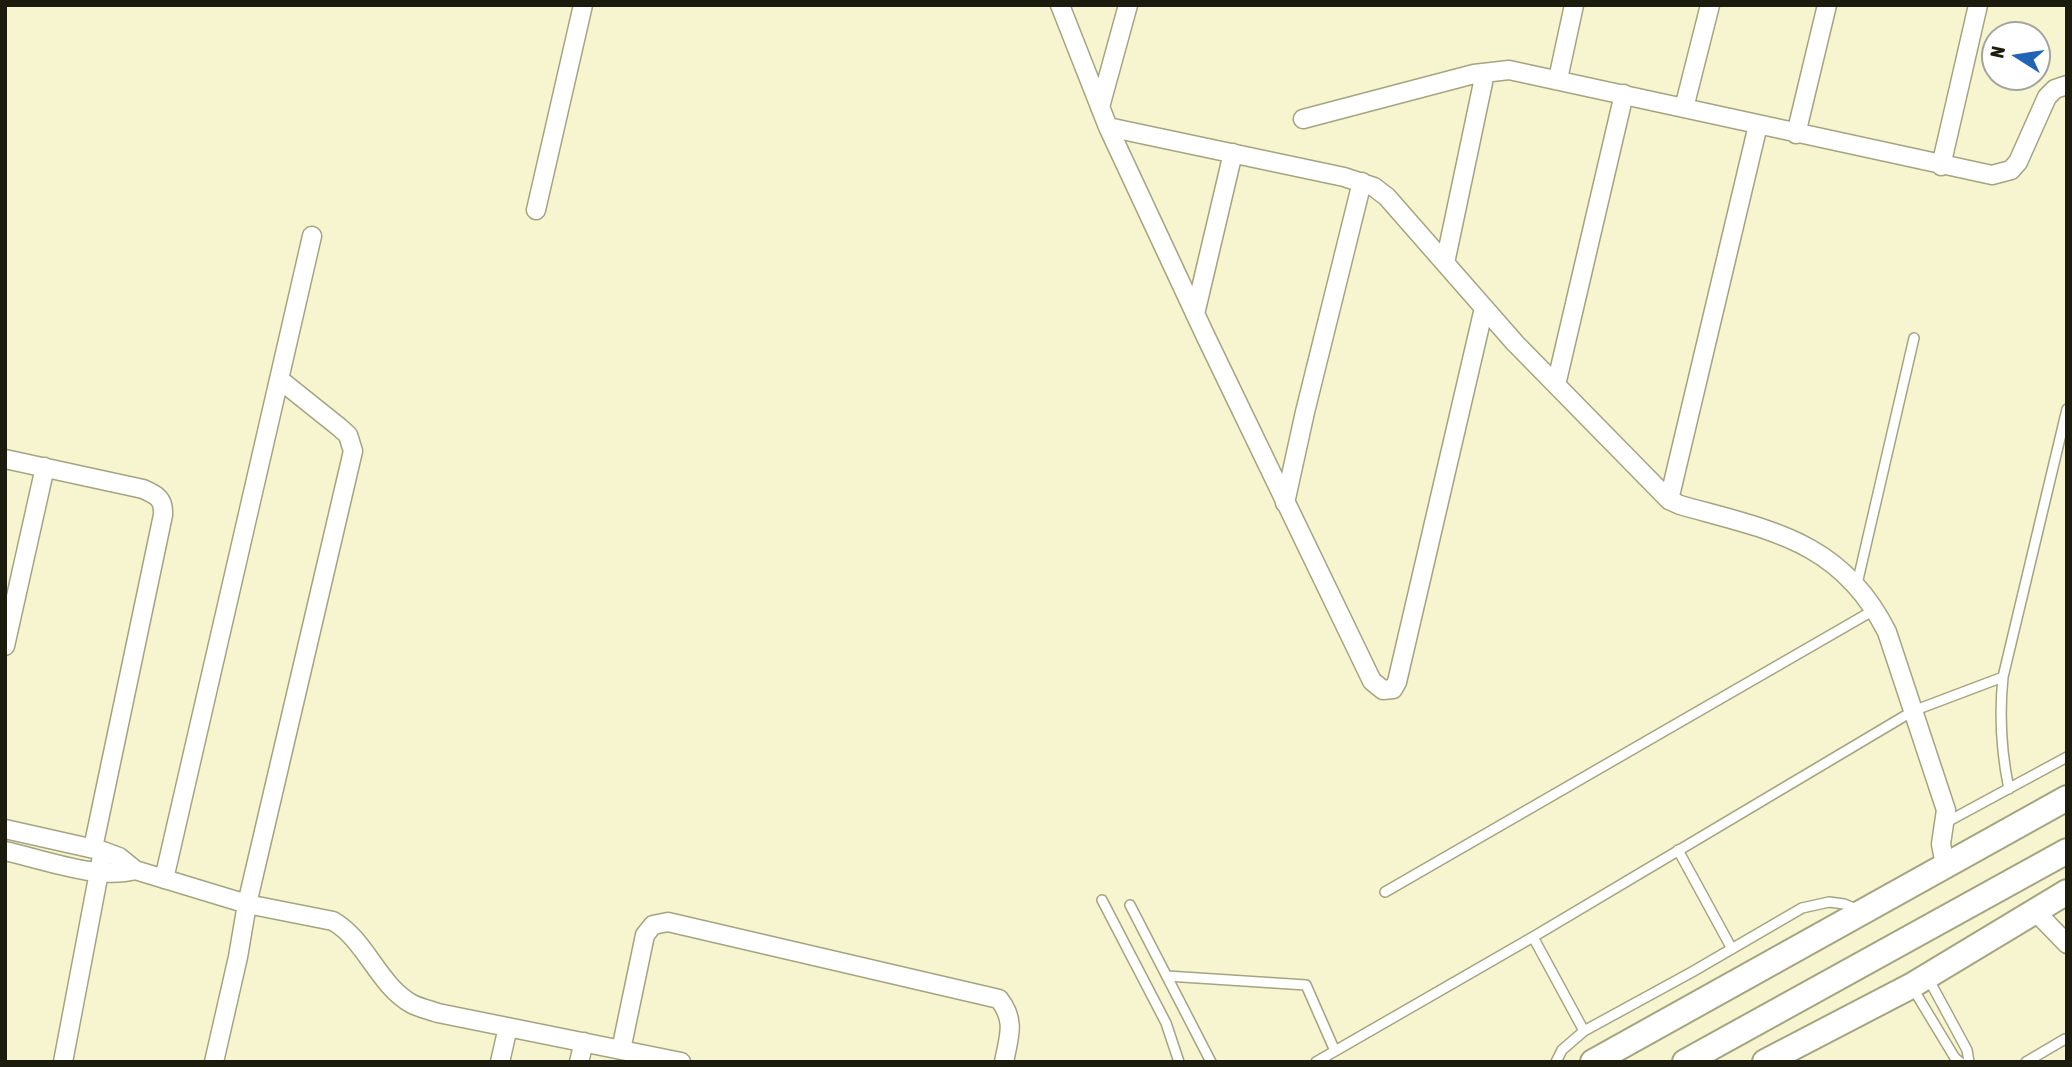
<!DOCTYPE html>
<html>
<head>
<meta charset="utf-8">
<style>
  body { margin:0 }
  #map { position:relative; width:2072px; height:1067px; overflow:hidden; background:#f6f5d0; font-family:"Asap Condensed",sans-serif }
  canvas { display:block }
  .frame { position:absolute; inset:0; border:7px solid #1c1c0e; pointer-events:none }
  .north { position:absolute; left:1981px; top:21px; width:70px; height:70px; box-sizing:border-box; background:#fff; border:2px solid #a4a49f; border-radius:50%; rotate:282deg; font-size:19px; font-weight:700; line-height:28px; text-align:center; color:#1c1c0e }
  .north::after { content:''; display:block; margin:auto; width:24px; height:32px; background:#2163b4; clip-path:polygon(50% 0,100% 100%,50% 72%,0 100%) }
</style>
</head>
<body>
<div id="map">
<canvas width="2072" height="1067"></canvas>
<div class="frame"></div>
<div class="north">N</div>
</div>
<script>
const ctx = document.querySelector('canvas').getContext('2d');
ctx.lineJoin = 'round';
function trace(path, color, width, dash) { ctx.strokeStyle = color; ctx.lineWidth = width; ctx.lineCap = dash ? 'butt' : 'round'; ctx.setLineDash(dash || []); ctx.stroke(path); }
const lane = new Path2D(`
  M 1857,584 L 1914,338
  M 2009,789 C 2001,751 1999,716 2003,677 L 2067,409
  M 1945,823 L 2067,757
  M 1678,850 L 1732,949
  M 1385,892 L 1874,610
  M 1102,900 L 1166,1023 L 1179,1062
  M 1130,905 L 1211,1062
  M 1533,937 L 1584,1031
  M 1167,976 L 1306,985 L 1335,1051
  M 1928,978 L 1967,1050 L 1969,1062
  M 1912,987 L 1955,1058 L 1960,1062
  M 1316,1062 L 1533,937 L 1913,711 L 2003,677
  M 1556,1062 L 1562,1050 L 1584,1031 L 1692,972 L 1802,908 L 1829,902 L 1844,904 L 1859,910
  M 2026,1062 L 2065,1039`);
const street = new Path2D(`
  M 1060,5 L 1108,127 L 1206,337 L 1372,681 L 1383,690 L 1393,689 L 1397,682 L 1484,308
  M 1558,79 L 1574,5
  M 1100,107 L 1128,5
  M 1684,108 L 1710,5
  M 1303,119 L 1474,74 L 1509,70 L 1992,175 L 2011,170 L 2018,162 L 2047,97 L 2055,89 L 2067,85
  M 1108,127 L 1344,177 L 1374,187 L 1387,197 L 1515,343 L 1669,500 L 1680,505 C 1769,530 1841,540 1887,632 L 1946,810 L 1941,844 L 1945,865
  M 1796,134 L 1827,5
  M 1941,166 L 1978,5
  M 536,210 L 583,5
  M 1445,263 L 1485,73
  M 1195,314 L 1233,153
  M 279,379 L 339,427 L 348,435 L 353,451 L 247,904 L 333,921 C 366,940 378,985 412,1004 C 420,1008 430,1010 438,1013 L 681,1062
  M 1556,385 L 1624,94
  M 5,459 L 143,489 C 157,495 164,499 163,515 L 93,848
  M 1669,500 L 1758,125
  M 1285,503 L 1305,412 L 1362,182
  M 5,646 L 45,467
  M 5,829 L 103,851 L 119,857 L 135,870 L 247,904 L 238,957 L 214,1062
  M 5,851 C 45,860 97,880 135,870
  M 164,879 L 312,236
  M 2035,911 L 2067,944
  M 621,1050 L 645,935 L 653,925 L 668,922 L 999,999 C 1016,1021 1009,1036 1004,1062
  M 63,1062 L 103,851
  M 500,1062 L 508,1027
  M 579,1062 L 584,1042`);
const secondary = new Path2D(`
  M 1593,1062 L 2067,798
  M 1685,1062 L 2067,851
  M 1765,1062 L 1911,986 L 2067,892`);
trace(lane, '#a5a481', 12);
trace(street, '#a5a481', 21);
trace(secondary, '#a5a481', 28);
trace(lane, '#fff', 9);
trace(street, '#fff', 18);
trace(secondary, '#fff', 24);
</script>
</body>
</html>
